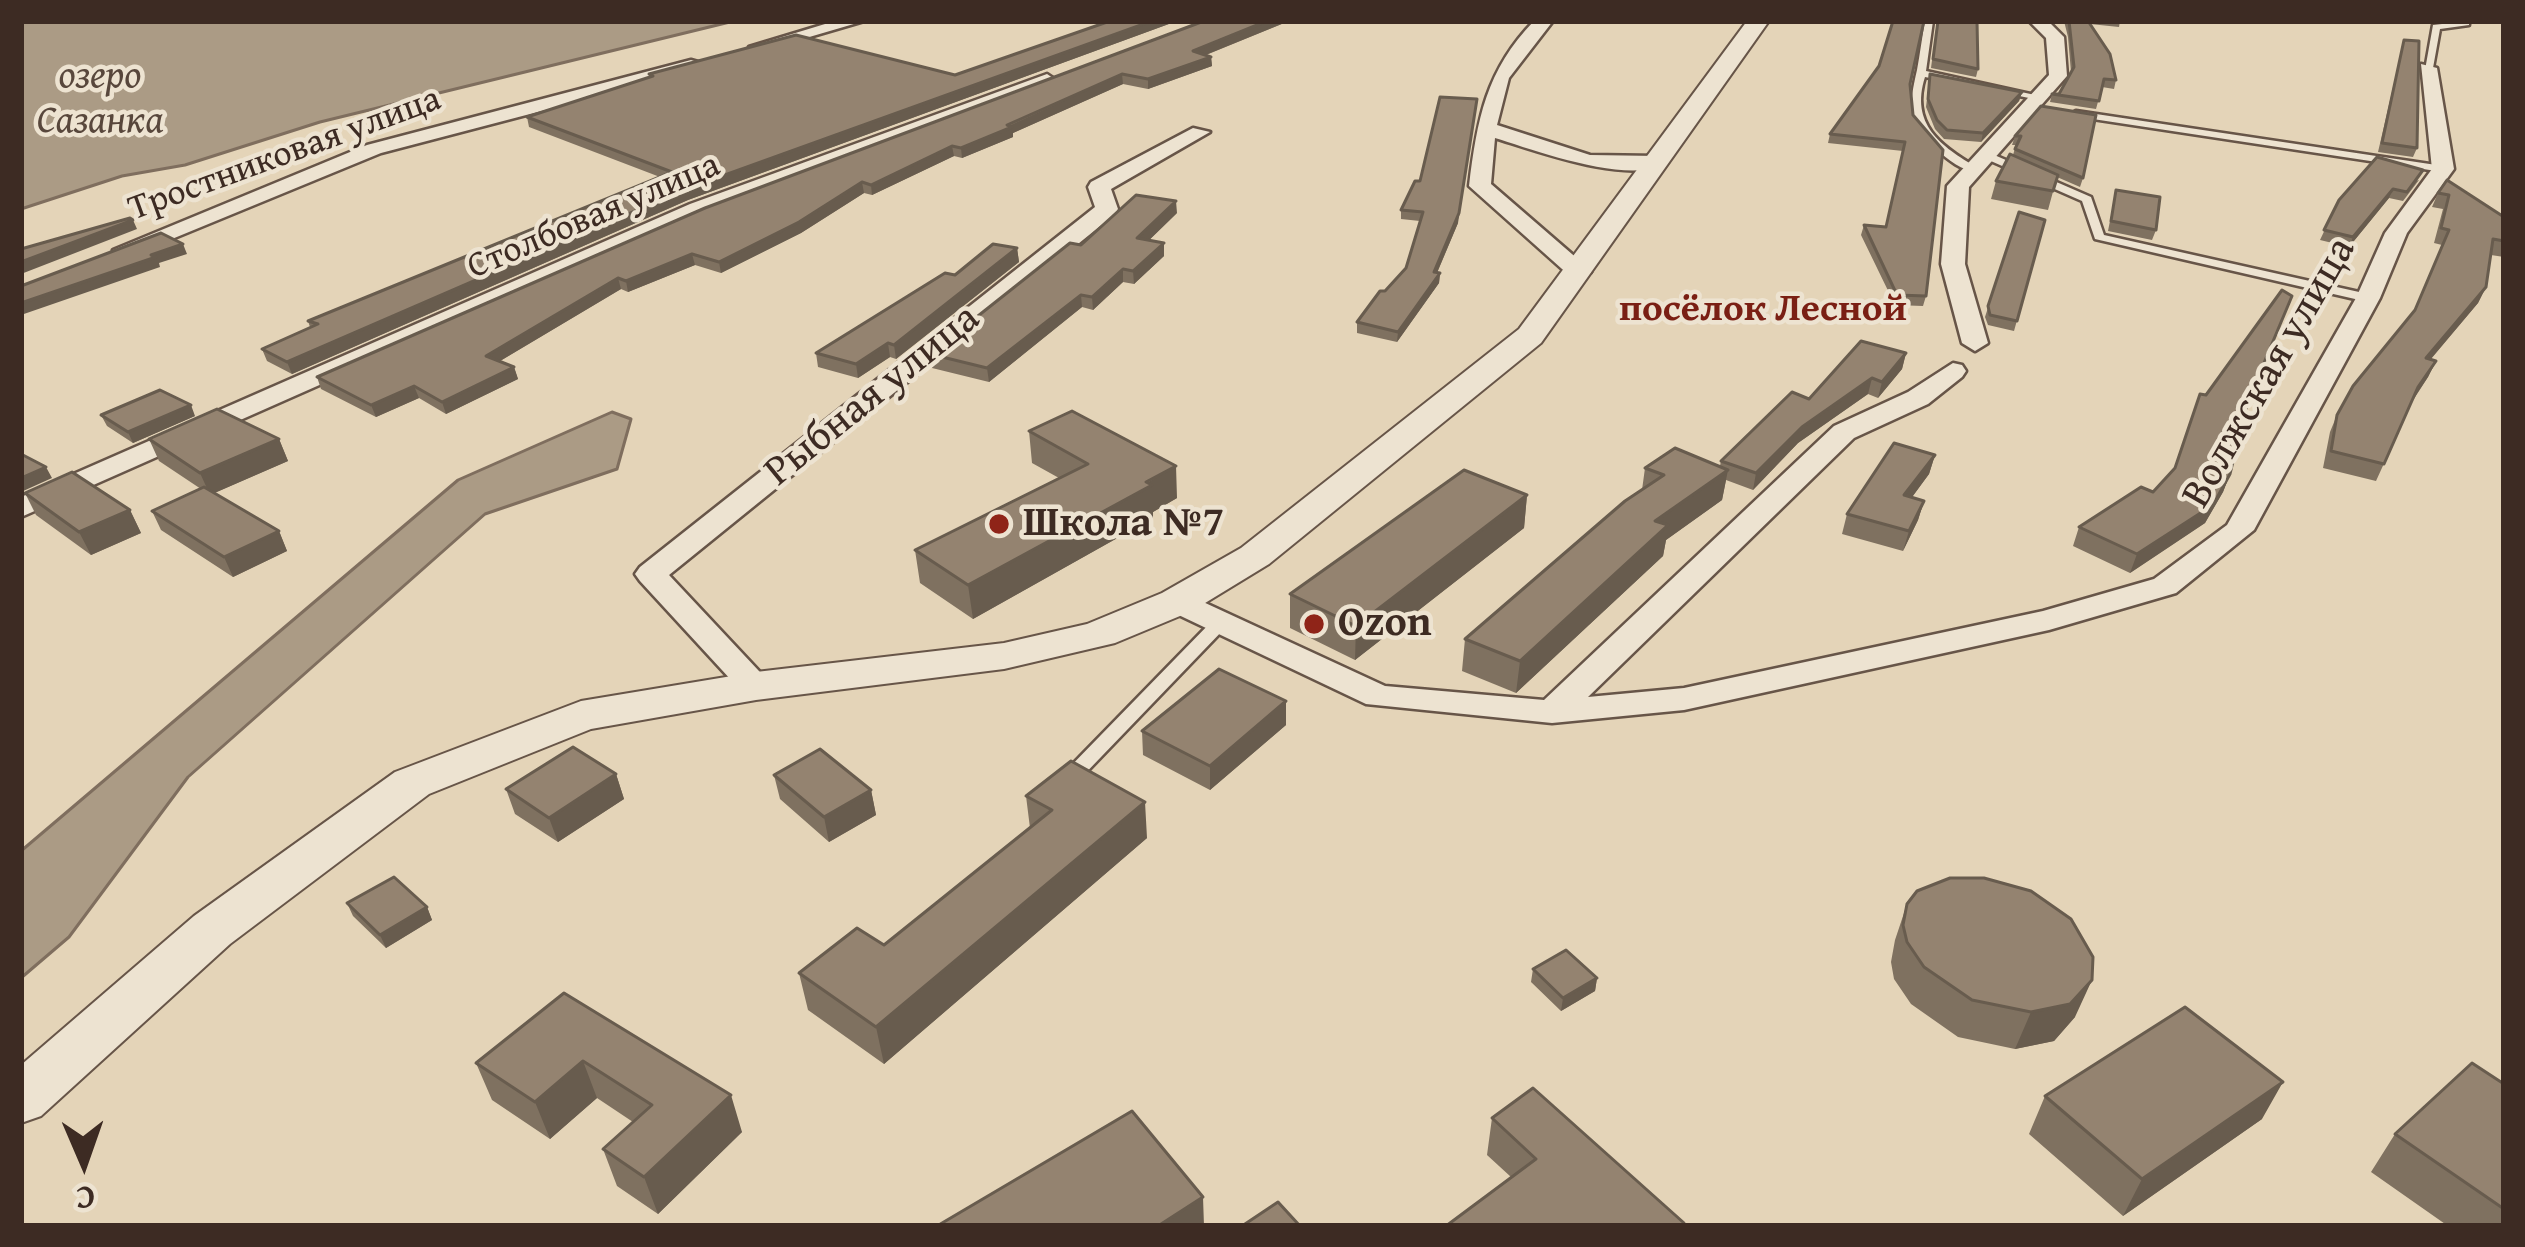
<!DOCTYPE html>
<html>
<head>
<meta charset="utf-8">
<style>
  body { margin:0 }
  #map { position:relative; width:2525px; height:1247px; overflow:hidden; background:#e4d4b8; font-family:"Gentium Book Plus",serif }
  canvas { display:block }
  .frame { position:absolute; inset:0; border:24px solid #3d2b23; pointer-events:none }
  .north { position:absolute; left:24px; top:1103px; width:120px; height:120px; -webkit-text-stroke:9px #ede3d1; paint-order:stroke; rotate:178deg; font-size:33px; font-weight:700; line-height:48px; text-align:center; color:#3d2b23 }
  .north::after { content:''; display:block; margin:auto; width:42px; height:54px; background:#3d2b23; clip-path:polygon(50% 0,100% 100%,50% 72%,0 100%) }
</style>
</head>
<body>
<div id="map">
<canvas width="2525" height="1247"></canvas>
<div class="frame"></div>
<div class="north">С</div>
</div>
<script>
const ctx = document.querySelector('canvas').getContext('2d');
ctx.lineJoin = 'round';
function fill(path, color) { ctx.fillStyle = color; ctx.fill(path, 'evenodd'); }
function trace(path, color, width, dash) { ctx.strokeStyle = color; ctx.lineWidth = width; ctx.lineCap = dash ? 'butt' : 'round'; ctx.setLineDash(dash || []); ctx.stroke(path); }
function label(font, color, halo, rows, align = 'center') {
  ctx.font = font + ' "Gentium Book Plus",serif'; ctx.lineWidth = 9; ctx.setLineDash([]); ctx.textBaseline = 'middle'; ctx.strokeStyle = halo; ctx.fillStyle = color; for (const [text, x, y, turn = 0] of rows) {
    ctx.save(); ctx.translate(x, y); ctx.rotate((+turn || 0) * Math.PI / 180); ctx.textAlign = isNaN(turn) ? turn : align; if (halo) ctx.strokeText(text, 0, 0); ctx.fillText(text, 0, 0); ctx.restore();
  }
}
const water = new Path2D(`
  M 21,21 L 734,21 L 320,122 L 185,165 L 122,176 L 21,209 Z
  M 612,412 L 631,419 L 617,469 L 485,514 L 188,777 L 69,937 L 21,978 L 21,851 L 458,480 Z`);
fill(water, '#ab9b85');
trace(water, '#7f6e5e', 3);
const service = new Path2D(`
  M 1925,21 L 1933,21 L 1926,71 L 2044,97 L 2039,100 L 1925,77 C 1910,124 1940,146 1978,168 L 1978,172 C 1962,171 1948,160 1936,149 C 1906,123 1909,105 1917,70 C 1920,54 1922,37 1925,21 Z
  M 2469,21 L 2469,25 L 2440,29 L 2433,68 L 2425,70 L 2433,25 Z
  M 2076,111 L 2443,166 L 2448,169 L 2443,172 L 2073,116 L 2071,114 Z
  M 1984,154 L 1992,154 L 2091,197 L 2104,235 L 2368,294 L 2374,298 L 2368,302 L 2095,239 L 2082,201 L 1984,158 Z
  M 1220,618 L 1226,619 L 1228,623 L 1226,627 L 1076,783 L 1062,783 L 1060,779 L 1062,775 L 1214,619 Z`);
const minor = new Path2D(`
  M 835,21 L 864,21 L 758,52 L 749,47 Z
  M 1534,21 L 1553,21 L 1509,78 L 1497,125 L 1590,155 L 1657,156 L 1668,162 C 1633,187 1534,150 1495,138 L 1491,184 L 1587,267 L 1591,272 L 1579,279 L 1571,277 L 1469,186 C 1477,120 1486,70 1534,21 Z
  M 2029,21 L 2048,21 L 2064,37 L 2067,76 L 1969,187 L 1965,264 L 1988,343 L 1975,351 L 1962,343 L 1941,264 L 1947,186 L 2049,75 L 2046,38 Z
  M 691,60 L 698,62 L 698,70 L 381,153 L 133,255 L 125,257 L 113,250 L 367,145 Z
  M 2421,64 L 2437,68 L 2454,169 L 2407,233 L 2380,298 L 2254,530 L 2176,593 L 2049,630 L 1684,710 L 1552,723 L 1366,704 L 1166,609 L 1161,602 L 1166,595 L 1188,595 L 1385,686 L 1544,700 L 1834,426 L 1908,392 L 1953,363 L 1962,365 L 1966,371 L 1962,377 L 1928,404 L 1854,438 L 1588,697 L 1684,688 L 2043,611 L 2154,579 L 2227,525 L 2356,298 L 2385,233 L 2432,169 Z
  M 1047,74 L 1056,80 L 1054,84 L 706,214 L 21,517 L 21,497 L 690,204 Z
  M 1193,128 L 1210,132 L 1111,189 L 1118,209 L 1115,214 L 669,575 L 773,686 L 768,694 L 744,694 L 640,581 L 635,574 L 640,567 L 1095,207 L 1088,187 L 1091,182 Z`);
const tertiary = new Path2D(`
  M 1747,21 L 1769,21 L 1541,343 L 1269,564 L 1192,611 L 1115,643 L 1004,669 L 756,700 L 591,729 L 429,794 L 230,944 L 41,1116 L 21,1123 L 21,1065 L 194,916 L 395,772 L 581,701 L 756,672 L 1004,643 L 1087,624 L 1162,593 L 1241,548 L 1519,329 Z`);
trace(service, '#675548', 5);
trace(minor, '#675548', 5);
trace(tertiary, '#675548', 4);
fill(service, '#ede3d1');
fill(minor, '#ede3d1');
fill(tertiary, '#ede3d1');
fill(new Path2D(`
  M 1110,21 L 1177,21 L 688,200 L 292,374 L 267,361 L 262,349 L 310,327 L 308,321 L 660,177 L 529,127 L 527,117 L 650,77 L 649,74 L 955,75 Z
  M 1204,21 L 1289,21 L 1206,55 L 1211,57 L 1212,66 L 1148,89 L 1123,84 L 1013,133 L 1013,137 L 962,158 L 954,156 L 872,195 L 864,193 L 801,233 L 721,273 L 695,265 L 628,292 L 621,289 L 500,361 L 514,367 L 518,379 L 446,414 L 419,398 L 376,417 L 321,389 L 317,377 Z
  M 1936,21 L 1977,21 L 1978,69 L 1976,77 L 1931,68 L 1937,22 Z
  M 2064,21 L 2120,21 L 2119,27 L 2090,24 L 2116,80 L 2114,89 L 2102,87 L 2096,109 L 2050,102 L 2052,94 L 2059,94 L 2071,72 L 2068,37 Z
  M 2404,40 L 2417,148 L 2413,157 L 2378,152 Z
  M 1879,66 L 1910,84 L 1926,296 L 1923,306 L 1895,305 L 1861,235 L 1864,225 L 1886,227 L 1903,151 L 1828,143 L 1830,134 Z
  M 1930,74 L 2022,92 L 2019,101 L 1981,142 L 1944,139 L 1935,129 L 1926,107 Z
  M 2041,106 L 2083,178 L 2080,187 L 2057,177 L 2048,210 L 1991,199 L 1996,181 L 2013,155 L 2016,145 L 2012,145 L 2015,136 Z
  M 2419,180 L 2403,201 L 2389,198 L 2349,247 L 2320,240 L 2339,200 Z
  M 2447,180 L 2504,217 L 2504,257 L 2491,255 L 2486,287 L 2478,303 L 2431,359 L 2436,361 L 2428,377 L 2412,402 L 2376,481 L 2323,468 L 2330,432 L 2337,415 L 2414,311 L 2442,245 L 2434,243 L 2443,209 L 2432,207 L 2438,193 Z
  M 1415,181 L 1458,223 L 1437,273 L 1440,273 L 1439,283 L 1397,342 L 1357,333 L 1357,322 L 1406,268 L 1420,221 L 1401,219 L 1401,210 Z
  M 2116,190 L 2156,230 L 2152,240 L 2108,231 Z
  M 2019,212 L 2045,220 L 2014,331 L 1988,325 L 1985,317 Z
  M 1177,213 L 1148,241 L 1164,256 L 1134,284 L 1123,282 L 1093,310 L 1082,307 L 989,382 L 932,368 L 930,354 L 1081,245 Z
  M 1017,248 L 1019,262 L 896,359 L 890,357 L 858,378 L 818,367 L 816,353 L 955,275 Z
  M 1906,353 L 1902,369 L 1878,398 L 1868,394 L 1798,443 L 1753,490 L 1726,480 L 1722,500 L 1666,540 L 1663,556 L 1516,693 L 1462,671 L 1465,639 L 1642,490 L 1645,468 L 1720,466 L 1721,461 L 1809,399 Z
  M 2247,403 L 2230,474 L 2223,492 L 2205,523 L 2130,573 L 2073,546 L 2079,527 L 2153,492 Z
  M 101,415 L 195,416 L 133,443 L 107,426 Z
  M 1029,431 L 1177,498 L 1153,512 L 1153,518 L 973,619 L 920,583 L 915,550 L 1059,478 L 1032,463 Z
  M 149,439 L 279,439 L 288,461 L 214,493 L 279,531 L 287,551 L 233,577 L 161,530 L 152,511 L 201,489 L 159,461 Z
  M 1935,455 L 1929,474 L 1912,497 L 1924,501 L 1918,520 L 1903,551 L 1842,534 L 1847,514 Z
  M 25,493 L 130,510 L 141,533 L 91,555 L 36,515 Z
  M 1527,495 L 1524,528 L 1355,660 L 1290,628 L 1290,594 Z
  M 1286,725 L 1210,790 L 1143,755 L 1142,731 Z
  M 616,774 L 624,799 L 558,842 L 515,814 L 506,789 Z
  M 774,775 L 871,790 L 876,815 L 829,842 L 780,799 Z
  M 1026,796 L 1147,838 L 884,1064 L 808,1010 L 799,973 L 884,945 L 1030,828 Z
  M 347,903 L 427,907 L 432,920 L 386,948 L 353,916 Z
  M 1907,904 L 2075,1017 L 2054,1041 L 2015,1049 L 1958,1037 L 1911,1004 L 1894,979 L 1891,962 L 1895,940 Z
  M 1533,969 L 1597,978 L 1595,991 L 1561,1011 L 1531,982 Z
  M 564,993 L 742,1132 L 658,1214 L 617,1186 L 603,1149 L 633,1122 L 597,1098 L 550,1139 L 492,1100 L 476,1063 Z
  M 2504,1084 L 2504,1226 L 2448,1226 L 2371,1172 L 2395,1134 Z
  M 2045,1096 L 2262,1119 L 2123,1216 L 2029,1134 Z
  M 1492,1118 L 1684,1223 L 1683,1226 L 1446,1226 L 1511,1177 L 1487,1155 Z`), '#7f7160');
fill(new Path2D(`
  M 1152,21 L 1177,21 L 688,200 L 292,374 L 287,362 L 686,189 Z
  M 1267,21 L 1289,21 L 1193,60 L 1193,51 Z
  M 1211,57 L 1212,66 L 1148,89 L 1148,79 Z
  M 1122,74 L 1123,84 L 1013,133 L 1013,137 L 962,158 L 961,148 Z
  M 2022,92 L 2019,101 L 1981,142 L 1983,133 Z
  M 1476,107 L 1458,223 L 1433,282 L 1434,272 Z
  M 952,146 L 954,156 L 872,195 L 871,185 Z
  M 862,182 L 864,193 L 801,233 L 721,273 L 719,262 Z
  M 2393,189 L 2389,198 L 2349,247 L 2353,237 Z
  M 1176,201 L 1177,213 L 1138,251 L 1137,238 Z
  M 133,220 L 137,229 L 21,274 L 21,262 Z
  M 1164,243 L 1164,256 L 1134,284 L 1133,271 Z
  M 183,244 L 187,254 L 159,263 L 160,267 L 21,315 L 21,303 Z
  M 1017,248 L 1019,262 L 896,359 L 894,345 Z
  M 692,254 L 695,265 L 628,292 L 626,281 Z
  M 1123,269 L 1123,282 L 1093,310 L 1092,297 Z
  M 1440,273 L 1439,283 L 1397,342 L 1398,332 Z
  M 618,278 L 621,289 L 490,367 L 486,356 Z
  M 2486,287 L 2478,303 L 2418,374 L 2426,358 Z
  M 1081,295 L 1082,307 L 989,382 L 987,368 Z
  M 888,343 L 890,357 L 858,378 L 856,364 Z
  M 1906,353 L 1902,369 L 1878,398 L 1882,382 Z
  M 2436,361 L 2428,377 L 2410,404 L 2418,387 Z
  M 514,367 L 518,379 L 446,414 L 442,402 Z
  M 1872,378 L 1868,394 L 1798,443 L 1753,490 L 1756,473 L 1802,427 Z
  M 414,386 L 419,398 L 376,417 L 371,405 Z
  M 191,405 L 195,416 L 133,443 L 128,432 Z
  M 279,439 L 288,461 L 210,495 L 200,473 Z
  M 1935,455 L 1929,474 L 1899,515 L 1904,495 Z
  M 1176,466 L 1177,498 L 1153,512 L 1153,518 L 973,619 L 968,585 Z
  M 46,467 L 52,478 L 21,492 L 21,478 Z
  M 1728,470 L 1722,500 L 1666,540 L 1663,556 L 1516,693 L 1520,661 L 1655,521 Z
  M 2230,474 L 2223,492 L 2205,523 L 2130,573 L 2137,554 Z
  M 1527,495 L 1524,528 L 1355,660 L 1356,626 Z
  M 1924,501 L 1918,520 L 1903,551 L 1909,531 Z
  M 130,510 L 141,533 L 91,555 L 79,532 Z
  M 279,531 L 287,551 L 233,577 L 224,557 Z
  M 1286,701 L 1286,725 L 1210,790 L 1210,766 Z
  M 616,774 L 624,799 L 558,842 L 549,818 Z
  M 871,790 L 876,815 L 829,842 L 824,817 Z
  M 1145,802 L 1147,838 L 884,1064 L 876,1027 Z
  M 427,907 L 432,920 L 386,948 L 380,935 Z
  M 1597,978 L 1595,991 L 1561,1011 L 1563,998 Z
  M 2092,980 L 2075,1017 L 2054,1041 L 2015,1049 L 2031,1012 Z
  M 583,1061 L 597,1098 L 550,1139 L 535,1102 Z
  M 2283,1082 L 2262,1119 L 2123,1216 L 2142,1179 Z
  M 731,1095 L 742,1132 L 658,1214 L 644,1177 Z
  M 1203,1197 L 1204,1226 L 1158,1226 Z`), '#685c4e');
const building = new Path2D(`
  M 1110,21 L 1152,21 L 686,189 L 287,362 L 262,349 L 318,324 L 308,321 L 672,172 L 527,117 L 653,76 L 649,74 L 796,35 L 955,75 Z
  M 1204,21 L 1267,21 L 1193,51 L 1211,57 L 1148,79 L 1122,74 L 1007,125 L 1012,127 L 961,148 L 952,146 L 871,185 L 862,182 L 799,222 L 719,262 L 692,254 L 626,281 L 618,278 L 486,356 L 514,367 L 442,402 L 414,386 L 371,405 L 317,377 L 705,208 Z
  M 1893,21 L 1924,21 L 1910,84 L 1913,115 L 1943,150 L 1926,296 L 1897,295 L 1864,225 L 1886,227 L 1905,142 L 1830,134 L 1879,66 Z
  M 1938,21 L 1977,21 L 1978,69 L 1933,59 Z
  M 2069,21 L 2088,21 L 2110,54 L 2116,80 L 2104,79 L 2099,101 L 2052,94 L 2059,94 L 2074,67 Z
  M 2404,40 L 2419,41 L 2417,148 L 2382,143 Z
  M 1930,74 L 2022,92 L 1983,133 L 1947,130 L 1937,120 L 1928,99 Z
  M 1440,97 L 1477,99 L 1459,213 L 1434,272 L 1440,273 L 1398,332 L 1357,322 L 1380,291 L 1385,291 L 1406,268 L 1423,212 L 1401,210 L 1415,181 L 1420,181 Z
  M 2041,106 L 2096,115 L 2083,178 L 2015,149 L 2021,136 L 2015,136 Z
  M 2010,154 L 2058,175 L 2053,191 L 1996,181 Z
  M 2377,157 L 2423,170 L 2407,192 L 2393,189 L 2353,237 L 2324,230 L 2339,200 Z
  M 2447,180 L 2504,217 L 2504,241 L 2493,239 L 2486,287 L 2426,358 L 2436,361 L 2418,387 L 2384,464 L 2331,451 L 2337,415 L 2353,386 L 2415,310 L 2449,230 L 2441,228 L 2449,195 L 2438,193 Z
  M 2116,190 L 2160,197 L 2156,230 L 2111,221 Z
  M 1136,195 L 1176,201 L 1137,238 L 1164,243 L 1133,271 L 1123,269 L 1092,297 L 1081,295 L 987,368 L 930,354 L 1070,243 L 1081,245 Z
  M 2019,212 L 2045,220 L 2017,321 L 1990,315 L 1988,306 Z
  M 130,218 L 133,220 L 21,262 L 21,249 Z
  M 161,233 L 183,244 L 151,255 L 156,257 L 21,303 L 21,286 Z
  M 993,244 L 1017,248 L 894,345 L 888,343 L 856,364 L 816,353 L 945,273 L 955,275 Z
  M 2282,290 L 2292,296 L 2248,401 L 2230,474 L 2213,505 L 2137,554 L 2079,527 L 2141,487 L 2153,492 L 2175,468 L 2200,394 L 2206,395 Z
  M 1861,341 L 1906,353 L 1882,382 L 1872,378 L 1802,427 L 1756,473 L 1721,461 L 1792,392 L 1809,399 Z
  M 160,390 L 191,405 L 128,432 L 101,415 Z
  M 217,409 L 279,439 L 200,473 L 149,439 Z
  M 1072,411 L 1176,466 L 1146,482 L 1152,485 L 968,585 L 915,550 L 1088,464 L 1029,431 Z
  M 1894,443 L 1935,455 L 1904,495 L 1924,501 L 1909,531 L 1847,514 Z
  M 1675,448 L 1728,470 L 1655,521 L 1668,525 L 1520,661 L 1465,639 L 1625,501 L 1664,475 L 1645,468 Z
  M 21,454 L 46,467 L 21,478 Z
  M 1464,470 L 1527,495 L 1356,626 L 1290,594 Z
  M 72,472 L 130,510 L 79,532 L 25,493 Z
  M 204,487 L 279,531 L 224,557 L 152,511 Z
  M 1219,669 L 1286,701 L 1210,766 L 1142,731 Z
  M 573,747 L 616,774 L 549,818 L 506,789 Z
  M 820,749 L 871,790 L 824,817 L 774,775 Z
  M 1071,761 L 1145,802 L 876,1027 L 799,973 L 857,928 L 884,945 L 1052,810 L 1026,796 Z
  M 394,877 L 427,907 L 380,935 L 347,903 Z
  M 1950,878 L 1984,878 L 2031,891 L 2071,919 L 2093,957 L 2092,980 L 2070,1004 L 2031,1012 L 1972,1000 L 1924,967 L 1907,942 L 1903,925 L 1907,904 L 1917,891 Z
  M 1566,950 L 1597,978 L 1563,998 L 1533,969 Z
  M 564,993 L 731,1095 L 644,1177 L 603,1149 L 652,1105 L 583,1061 L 535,1102 L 476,1063 Z
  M 2185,1007 L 2283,1082 L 2142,1179 L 2045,1096 Z
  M 2472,1063 L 2504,1084 L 2504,1209 L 2395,1134 Z
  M 1533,1088 L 1684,1223 L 1680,1226 L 1446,1226 L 1536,1159 L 1492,1118 Z
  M 1132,1111 L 1203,1197 L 1158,1226 L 937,1226 Z
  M 1278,1202 L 1300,1226 L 1242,1226 Z`);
fill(building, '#948370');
trace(building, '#685c4e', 3);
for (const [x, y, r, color] of [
  [999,524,12,"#8f2418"],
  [1314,624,12,"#8f2418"]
]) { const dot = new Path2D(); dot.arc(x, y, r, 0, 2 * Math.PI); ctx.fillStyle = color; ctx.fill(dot); trace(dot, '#ede3d1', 4.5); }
label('36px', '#3d2b23', '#ede3d1', [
  ["Тростниковая улица",285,155,-20],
  ["Столбовая улица",594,217,-23]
]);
label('italic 39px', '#58473c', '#ede3d1', [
  ["озеро",100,77],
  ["Сазанка",100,122]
]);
label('bold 39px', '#7a1f14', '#ede3d1', [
  ["посёлок Лесной",1763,310]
]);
label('42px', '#3d2b23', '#ede3d1', [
  ["Волжская улица",2270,373,-60],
  ["Рыбная улица",873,396,-39]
]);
label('bold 42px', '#3d2b23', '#ede3d1', [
  ["Школа №7",1023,524],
  ["Ozon",1338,624]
], 'left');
</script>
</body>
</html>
